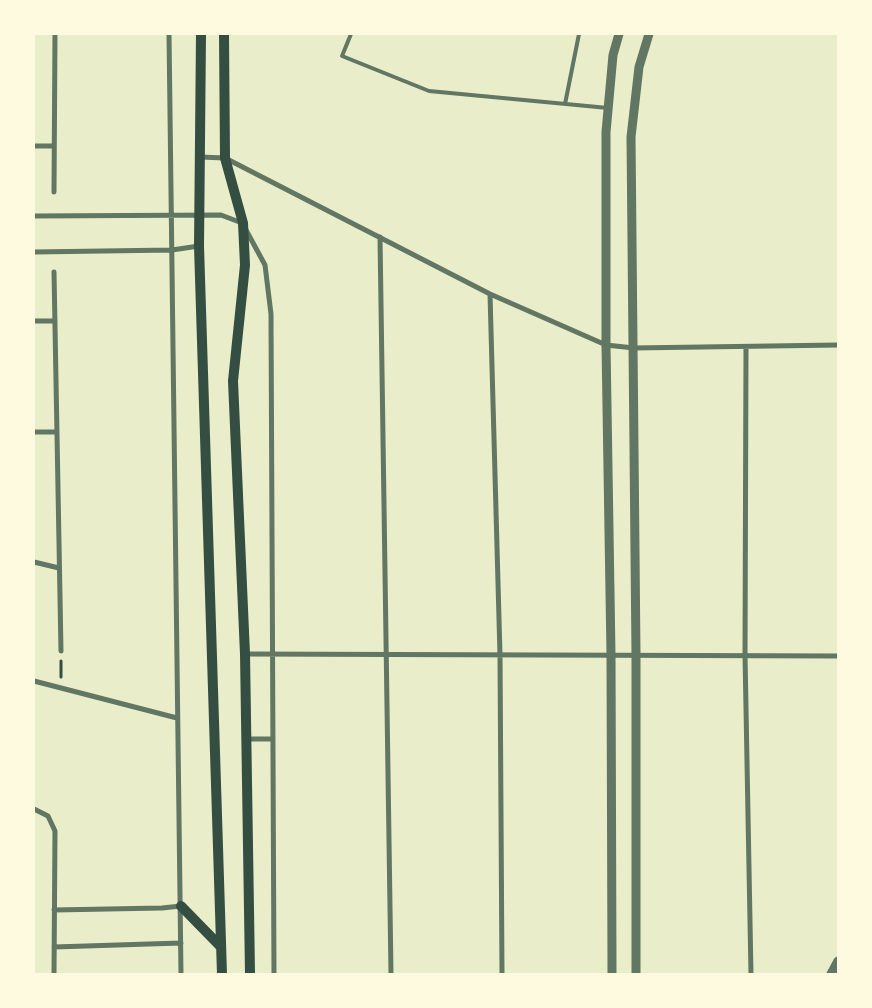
<!DOCTYPE html>
<html>
<head>
<meta charset="utf-8">
<style>
  body { margin:0 }
  #map { position:relative; width:872px; height:1008px; overflow:hidden; background:#e9edc9; font-family:"Titillium Web",sans-serif }
  canvas { display:block }
  .frame { position:absolute; inset:0; border:35px solid #fefae0; pointer-events:none }
</style>
</head>
<body>
<div id="map">
<canvas width="872" height="1008"></canvas>
<div class="frame"></div>
</div>
<script>
const ctx = document.querySelector('canvas').getContext('2d');
ctx.lineJoin = 'round';
function trace(path, color, width, dash) { ctx.strokeStyle = color; ctx.lineWidth = width; ctx.lineCap = dash ? 'butt' : 'round'; ctx.setLineDash(dash || []); ctx.stroke(path); }
trace(new Path2D(`
  M 61,661 L 61,677`), '#344e41', 3);
trace(new Path2D(`
  M 351,34 L 342,56 L 429,91 L 608,108
  M 565,104 L 579,34`), '#617663', 4);
trace(new Path2D(`
  M 169,34 L 181,974
  M 34,146 L 54,146
  M 200,157 L 225,158 L 490,294 L 606,345 L 634,348 L 838,345
  M 54,192 L 55,34
  M 34,216 L 221,215 L 242,223
  M 246,230 L 265,265 L 271,314 L 274,974
  M 380,237 L 391,974
  M 34,252 L 172,250 L 199,246
  M 54,272 L 61,651
  M 490,294 L 500,655 L 502,974
  M 34,321 L 55,321
  M 746,347 L 745,655 L 751,974
  M 34,432 L 57,432
  M 34,562 L 59,568
  M 245,654 L 838,656
  M 34,681 L 177,718
  M 246,739 L 273,739
  M 34,809 L 48,816 L 55,831 L 54,974
  M 54,910 L 162,908 L 181,906
  M 54,947 L 181,943`), '#617663', 5);
trace(new Path2D(`
  M 612,974 L 611,655 L 606,345 L 606,132 L 613,55 L 619,34
  M 636,974 L 636,655 L 631,137 L 639,67 L 649,34
  M 831,974 L 838,961`), '#617663', 9);
trace(new Path2D(`
  M 201,34 L 199,246 L 222,974
  M 224,34 L 225,158 L 243,223 L 245,265 L 233,381 L 245,654 L 250,974
  M 181,906 L 221,947`), '#344e41', 10);
</script>
</body>
</html>
